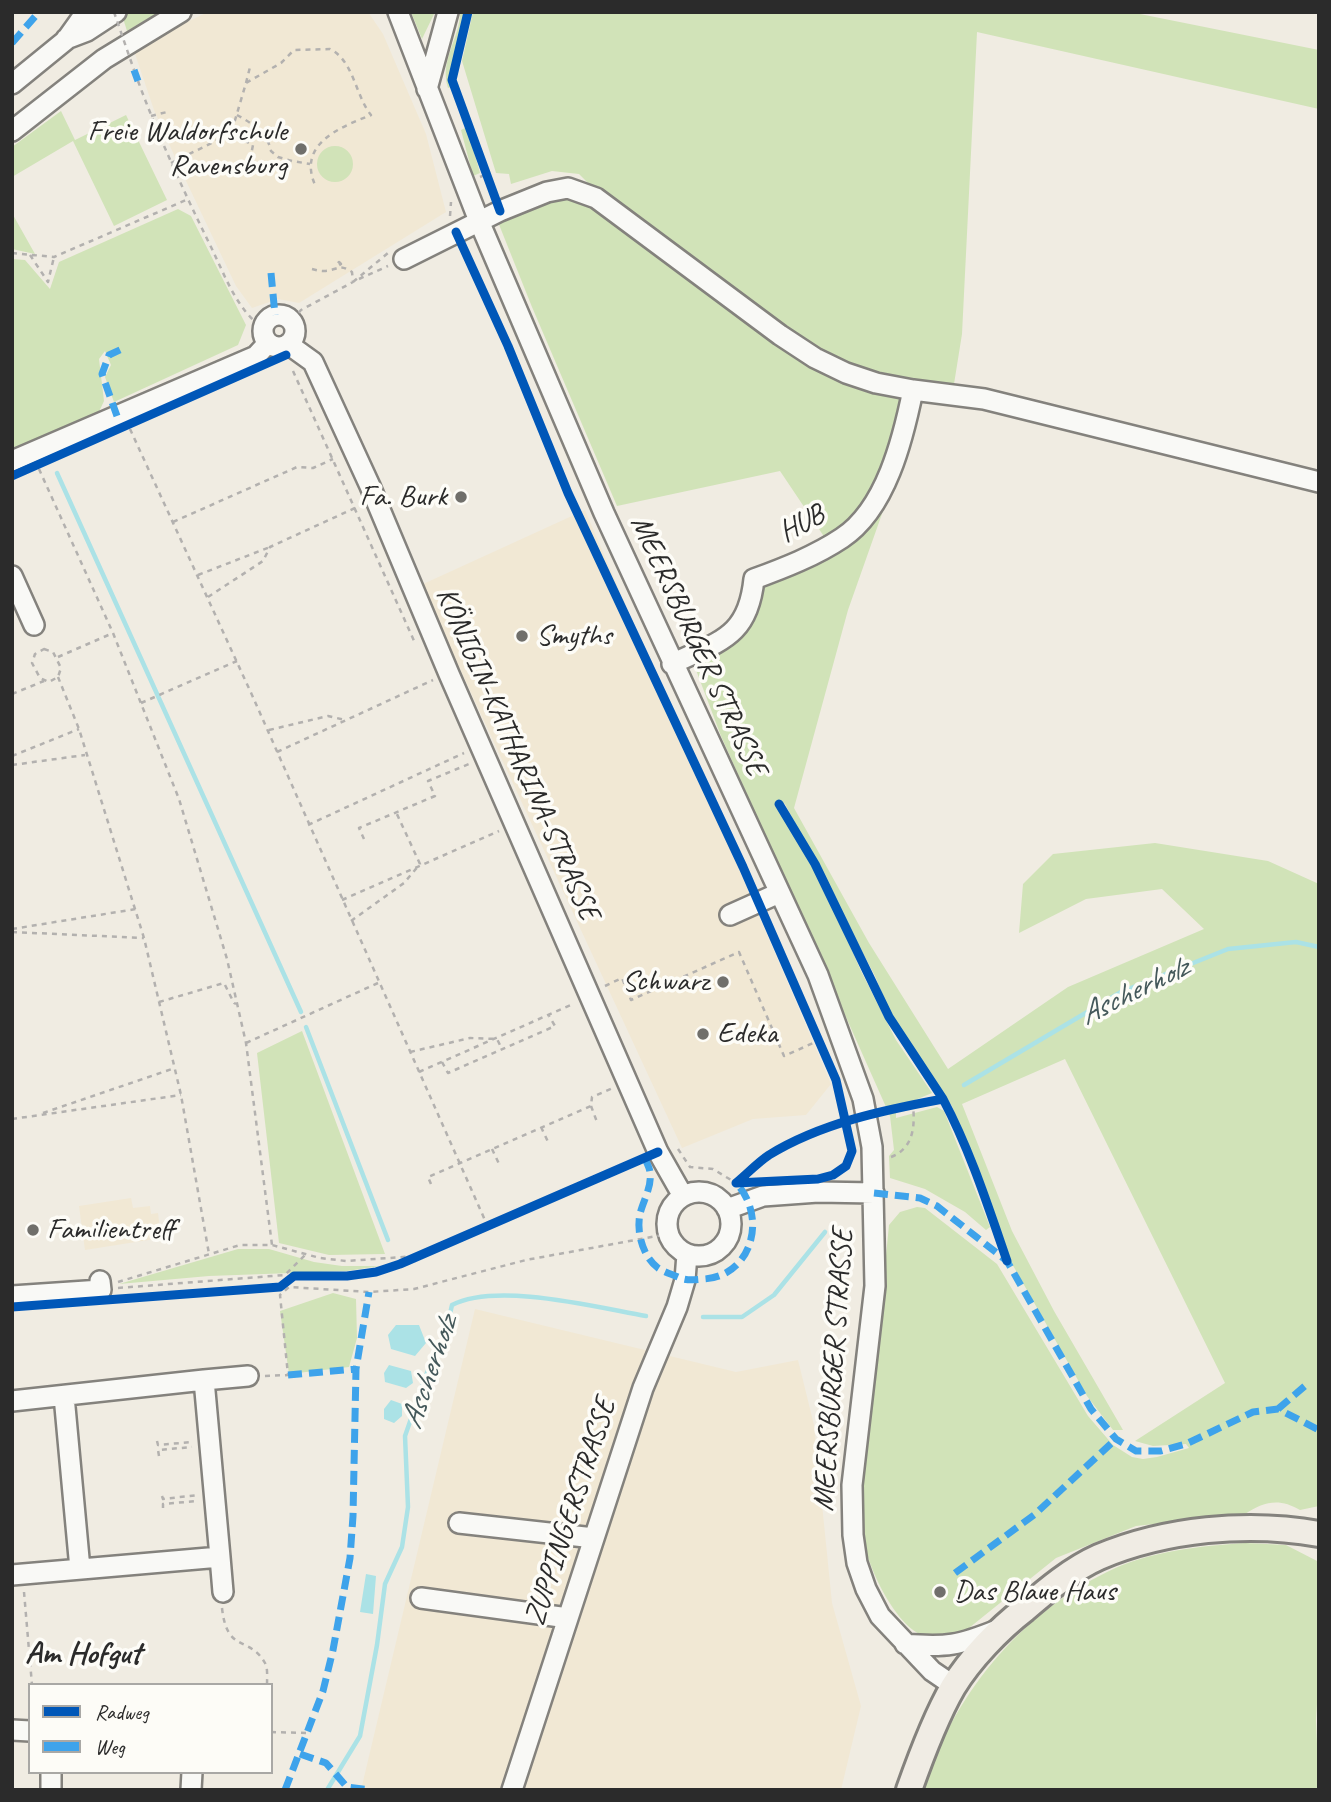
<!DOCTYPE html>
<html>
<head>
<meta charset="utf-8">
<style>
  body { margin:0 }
  #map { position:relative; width:1331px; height:1802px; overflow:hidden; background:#f0ece2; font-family:Caveat,sans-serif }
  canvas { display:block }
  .frame { position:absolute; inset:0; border:14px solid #2b2b2b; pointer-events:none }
  .legend { position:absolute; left:28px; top:1683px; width:245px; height:91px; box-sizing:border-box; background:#fdfcf7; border:2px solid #a9a8a5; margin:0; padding:9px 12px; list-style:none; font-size:21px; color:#2b2b2b }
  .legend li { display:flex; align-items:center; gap:14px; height:35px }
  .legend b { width:35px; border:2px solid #a9a8a5 }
</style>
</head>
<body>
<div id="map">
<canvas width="1331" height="1802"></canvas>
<div class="frame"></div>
<ul class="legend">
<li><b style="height:9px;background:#0057b8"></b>Radweg</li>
<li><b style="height:9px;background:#3ea3eb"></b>Weg</li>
</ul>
</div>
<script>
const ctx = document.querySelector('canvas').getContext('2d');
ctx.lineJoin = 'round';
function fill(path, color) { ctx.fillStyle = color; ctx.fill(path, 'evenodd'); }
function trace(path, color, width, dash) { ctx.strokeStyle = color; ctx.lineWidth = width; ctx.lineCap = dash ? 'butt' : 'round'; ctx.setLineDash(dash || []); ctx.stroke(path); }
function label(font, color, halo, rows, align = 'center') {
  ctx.font = font + ' Caveat,sans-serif'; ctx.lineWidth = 7; ctx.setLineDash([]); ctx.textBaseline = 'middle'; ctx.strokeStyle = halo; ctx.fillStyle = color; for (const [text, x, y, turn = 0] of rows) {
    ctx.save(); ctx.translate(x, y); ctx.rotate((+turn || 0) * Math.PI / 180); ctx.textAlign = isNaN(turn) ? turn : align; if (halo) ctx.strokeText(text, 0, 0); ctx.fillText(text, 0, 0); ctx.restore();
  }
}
fill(new Path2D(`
  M 208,12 L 368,12 L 383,34 L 426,134 L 446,212 L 299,303 L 278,299 L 252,308 L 236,286 L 178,164 L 154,110 L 133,48 Z
  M 585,510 L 831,1084 L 806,1115 L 753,1119 L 682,1148 L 421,585 Z
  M 131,1198 L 133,1208 L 150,1206 L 151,1214 L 158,1213 L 161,1238 L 85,1250 L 79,1206 Z
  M 475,1309 L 736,1372 L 798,1360 L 814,1425 L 832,1603 L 861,1706 L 841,1790 L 361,1790 Z`), '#f1e8d4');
fill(new Path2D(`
  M 125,12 L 159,12 L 127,31 L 122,15 Z
  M 411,12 L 435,12 L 422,39 Z
  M 460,12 L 464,12 L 464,25 L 448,80 L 451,87 L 448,88 C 439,60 460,39 460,12 Z
  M 473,12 L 1130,12 L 1319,50 L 1319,109 L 977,32 L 962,334 L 954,384 L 958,390 L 912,384 L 829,358 L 598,193 L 579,174 L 552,171 L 511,184 L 509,174 L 496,173 L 462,61 Z
  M 61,111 L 75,140 L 126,115 L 167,200 L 114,226 L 73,141 L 12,177 L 12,147 Z
  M 467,127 L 480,173 L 473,176 L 461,130 Z
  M317 164a18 18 0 1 1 36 0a18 18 0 1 1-36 0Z
  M 576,195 L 819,369 L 874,393 L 899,398 L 904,407 L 869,506 L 844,531 L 825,538 L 780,471 L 617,506 L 532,307 L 498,222 L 556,198 Z
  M 178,209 L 191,216 L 246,325 L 238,345 L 114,402 L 105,377 L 111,365 L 105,351 L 99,359 L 104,401 L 97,416 L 12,450 L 12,259 L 25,260 L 50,289 L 59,262 Z
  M 12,213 L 35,254 L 12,249 Z
  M 895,477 L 848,610 L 794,808 L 869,943 L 948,1069 L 1068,987 L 1204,929 L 1162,889 L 1086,899 L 1019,933 L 1023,884 L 1053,854 L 1155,843 L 1268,861 L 1319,884 L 1319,1506 L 1300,1510 C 1280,1498 1264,1501 1245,1514 L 1136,1526 L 1056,1558 L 964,1632 C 950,1637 937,1640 922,1635 C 893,1623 866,1563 862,1533 C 860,1520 863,1503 863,1489 L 889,1225 L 900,1212 L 917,1207 L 925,1208 L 997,1264 L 1088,1416 L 1113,1445 L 1132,1457 L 1143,1459 L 1157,1457 L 1189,1448 L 1186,1444 L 1153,1446 L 1135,1441 L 1225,1383 L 1065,1059 L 962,1104 L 1012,1231 L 1054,1311 L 1123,1430 L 1113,1430 L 1087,1396 L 1011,1262 L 952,1106 L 894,1023 L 875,976 L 785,804 L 777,800 L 823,885 L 861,971 L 896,1040 L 932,1093 L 896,1108 L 896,1118 L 937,1107 L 944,1111 L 990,1227 L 986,1230 L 965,1212 L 925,1189 L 890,1178 L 889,1156 L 894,1150 L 890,1116 L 721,736 L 693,662 L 752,613 L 764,587 L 820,558 Z
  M 302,1031 L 385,1254 L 329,1255 L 279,1243 L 257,1053 Z
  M 238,1249 L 269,1249 L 314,1262 L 342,1266 L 380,1266 L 347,1271 L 209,1276 L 119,1284 Z
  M 333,1293 L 356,1299 L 357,1338 L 349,1367 L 289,1374 L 280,1311 Z
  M 1246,1543 L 1286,1545 L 1319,1562 L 1319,1672 L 1316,1720 L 1319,1790 L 923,1790 C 952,1697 1019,1615 1107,1572 C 1149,1551 1200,1546 1246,1543 Z`), '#d1e3b8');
fill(new Path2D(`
  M 396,1325 L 419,1325 L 426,1343 L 415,1356 L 391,1349 L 388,1335 Z
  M 389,1365 L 411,1371 L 413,1383 L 406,1388 L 385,1382 L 384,1373 Z
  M 391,1400 L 402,1404 L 402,1416 L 394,1423 L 384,1419 L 384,1409 Z
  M 366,1574 L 376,1576 L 373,1614 L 360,1612 Z`), '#abe2e6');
trace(new Path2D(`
  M 57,473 L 301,1012
  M 306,1027 L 388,1240
  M 964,1085 L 1121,992 L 1228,949 L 1296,942 L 1319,947
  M 703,1317 L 742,1317 L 774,1295 L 825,1232
  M 327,1790 L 360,1736 L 377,1645 L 385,1584 L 402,1547 L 408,1507 L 405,1436 L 428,1370 L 443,1345 L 452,1305 C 497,1282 595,1307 646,1316`), '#abe2e6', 4.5);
const minor = new Path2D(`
  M 398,12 L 479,221 L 604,513 L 818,975 L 863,1099 L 872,1147 L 875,1286 L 852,1485 L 853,1535 L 857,1563 L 866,1589 L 880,1616 L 932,1671 L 954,1686
  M 66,39 L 87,31 L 116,12
  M 12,84 L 66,40 L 86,12
  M 427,89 L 448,12
  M 12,131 L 104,59 L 181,12
  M 404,259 L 500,211 L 547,192 L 568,188 L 596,198 L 780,335 L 815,358 L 846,373 L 876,383 L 913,390 L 984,399 L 1319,482
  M263 331a16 16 0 1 1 32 0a16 16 0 1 1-32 0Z
  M 288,344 L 313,362 L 370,486 L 449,674 L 658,1152 L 683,1196
  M 12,461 L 256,356 L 268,343
  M 12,576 L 34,625
  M 672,664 C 719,641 748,638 754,579 C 784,568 815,556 842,538 C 886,509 903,439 913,390
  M 730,915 L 779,893
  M667 1224a32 32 0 1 1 64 0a32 32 0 1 1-64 0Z
  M 727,1209 L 763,1196 L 818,1192 L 874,1193
  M 12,1296 L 101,1290 L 100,1281
  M 204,1380 L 248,1376
  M 64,1396 L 80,1569
  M 12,1401 L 204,1380 L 220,1557 L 12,1575
  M 459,1523 L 594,1538
  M 220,1557 L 223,1592
  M 421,1598 L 568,1618
  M 905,1644 C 946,1648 960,1645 997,1630
  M 12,1730 L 30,1731
  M 51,1790 L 51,1772
  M 191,1790 L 192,1772
  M 512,1790 L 643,1388 L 677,1307 L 685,1280 L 687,1254`);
const major = new Path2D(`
  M 909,1790 C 921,1756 935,1718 953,1687 C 970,1659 999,1629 1025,1609 C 1047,1590 1072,1569 1099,1557 C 1165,1529 1248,1521 1319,1534`);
trace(minor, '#84827d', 24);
trace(major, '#84827d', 30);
trace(new Path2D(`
  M 138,81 C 159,138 185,194 212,249 C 225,276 236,307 260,326
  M 246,83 L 250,67
  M 237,115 C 252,123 268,134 271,151 L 278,157 L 292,161 L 310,164
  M 151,116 L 167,112
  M 250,160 L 253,145 L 237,137 L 233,127 L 246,83 L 281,63 L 294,50 L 330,49 C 354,61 355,95 371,115 C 338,128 296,145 316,187
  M 171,163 L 234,132
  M 480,177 L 487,174
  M 450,216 L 451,202
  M 12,253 L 54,257 L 186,200
  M 30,255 L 48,282 L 54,257
  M 339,262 L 341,264 L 338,266 L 337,264 Z
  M 312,269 C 316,270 320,271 324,271 C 339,270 338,263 352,272 L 353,282
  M 359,279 L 388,266
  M 353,282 L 388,253
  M 292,320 L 301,310 L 353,282
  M 293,371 L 415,643
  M 130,429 L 252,695 L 488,1227
  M 39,469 L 113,633 L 179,799 L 227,959 L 246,1043 L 272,1245
  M 173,522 L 297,467 L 313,468 L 333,459
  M 198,575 L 270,547
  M 208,597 L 263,561 L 270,547 L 355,508
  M 44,649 L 53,652 L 61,668 L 58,677 L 49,682 L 40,678 L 32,663 L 35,654 Z
  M 58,657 L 113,633
  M 58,677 L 79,729 L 144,938 L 181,1095 L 209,1254
  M 12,694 L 44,681
  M 141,703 L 237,661
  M 269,730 L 328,716 L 345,720
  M 277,752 L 433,680
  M 12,756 L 79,729
  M 12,765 L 85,755
  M 308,825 L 464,753
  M 364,839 L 359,828 L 435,796 L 428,781 L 469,764
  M 342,900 L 499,831
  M 351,921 L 404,883 L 420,864 L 396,812
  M 12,929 L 136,909
  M 12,932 L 144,938
  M 605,986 L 622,978 L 631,1000 L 739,952 L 784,1056 L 820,1040
  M 159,1002 L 224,983 L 234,1003 L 236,1004
  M 246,1043 L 378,983
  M 410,1052 L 470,1038 L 497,1039 L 502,1049
  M 442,1062 L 448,1073 L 555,1026 L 549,1016
  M 419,1072 L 573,1004
  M 591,1106 L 597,1122
  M 43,1113 L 175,1068
  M 12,1119 L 181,1095
  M 541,1127 L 549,1144
  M 492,1149 L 500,1166
  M 678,1149 L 690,1167 L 713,1169 L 736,1183
  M 891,1157 C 914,1148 915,1126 913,1105
  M 431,1184 L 428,1177 L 591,1106 L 592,1097 L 613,1088
  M 118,1282 L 240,1245 L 272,1245 L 320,1258 L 346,1261 L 418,1256
  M 118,1288 L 285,1275 L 305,1255
  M 265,1376 L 288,1375 L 280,1295 L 289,1287 L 369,1292 L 414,1289 L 526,1260 L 668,1234
  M 157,1441 L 158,1445 L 192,1442
  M 159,1456 L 158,1450 L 192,1447
  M 162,1496 L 163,1499 L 198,1495
  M 163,1508 L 163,1504 L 197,1501
  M 24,1592 L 32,1685
  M 222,1608 C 227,1654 249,1635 265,1663 C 268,1668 267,1678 267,1685
  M 271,1732 L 307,1733`), '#b3b1af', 2.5, [5, 5]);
trace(minor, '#f9f9f6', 19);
trace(major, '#f0ece4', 24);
trace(new Path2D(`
  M 114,12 L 134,70`), '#b3b1af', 2.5, [5, 5]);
trace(new Path2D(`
  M 12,43 L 39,12
  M 134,70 L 138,81
  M 271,273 L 275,315
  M 117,416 L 102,374 L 109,355 L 122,349
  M 645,1158 C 646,1162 650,1168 650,1173 C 652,1187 643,1201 640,1214 C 636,1232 643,1257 658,1268 C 664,1272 671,1274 678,1277 C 686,1281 694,1280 704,1279 C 752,1276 768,1217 736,1183
  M 874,1193 L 920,1198 L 937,1206 L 1007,1261 L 1091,1409 L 1116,1439 L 1136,1451 L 1161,1451 L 1186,1444 L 1253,1412 L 1278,1409 L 1319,1430
  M 288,1375 L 356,1369
  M 1278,1409 L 1306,1385
  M 955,1573 L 1034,1515 L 1116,1439
  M 300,1754 L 326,1763 L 347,1787 L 370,1790
  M 285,1790 L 323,1691 L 333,1650 L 350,1558 L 353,1516 L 356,1369 L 369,1292`), '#3ea3eb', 7, [14, 7]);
trace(new Path2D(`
  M 468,12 L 452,80 L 500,211
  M 456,232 L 508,346 L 568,493 L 743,867 L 836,1080 L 852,1151 L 846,1166 L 833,1175 L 818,1179 L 736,1183
  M 12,476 L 286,355
  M 779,804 L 815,864 L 889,1017 L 943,1099
  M 736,1183 C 747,1174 757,1163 769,1155 C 821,1123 884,1110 943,1099 C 970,1150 988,1206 1007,1261
  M 12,1307 L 280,1287 L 294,1276 L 347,1276 L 376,1272 L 400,1264 L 658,1152`), '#0057b8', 9);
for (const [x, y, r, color] of [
  [301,149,7,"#706f6b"],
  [461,497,7,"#706f6b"],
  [522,636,7,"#706f6b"],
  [723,982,7,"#706f6b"],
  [703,1034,7,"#706f6b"],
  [33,1230,7,"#706f6b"],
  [940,1592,7,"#706f6b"]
]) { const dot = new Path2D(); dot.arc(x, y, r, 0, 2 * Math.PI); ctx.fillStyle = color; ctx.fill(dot); trace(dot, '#fdfcf7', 2.5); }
label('30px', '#2b2b2b', '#fdfcf7', [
  ["Freie Waldorfschule",287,132,"right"],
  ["Ravensburg",287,166,"right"],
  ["Fa. Burk",447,497,"right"],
  ["Smyths",536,636],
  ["Schwarz",709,982,"right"],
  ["Edeka",717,1034],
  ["Familientreff",47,1230],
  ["Das Blaue Haus",954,1592]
], 'left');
label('30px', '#2b2b2b', '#fdfcf7', [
  ["HUB",802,524,-28],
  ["MEERSBURGER STRASSE",698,646,65],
  ["KÖNIGIN-KATHARINA-STRASSE",517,754,66],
  ["MEERSBURGER STRASSE",834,1370,-86],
  ["ZUPPINGERSTRASSE",571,1512,-72]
]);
label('italic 32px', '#44585a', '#fdfcf7', [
  ["Ascherholz",1134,992,-26],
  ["Ascherholz",430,1373,-71]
]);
label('bold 32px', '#2b2b2b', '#fdfcf7', [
  ["Am Hofgut",83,1655]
]);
</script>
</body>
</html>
